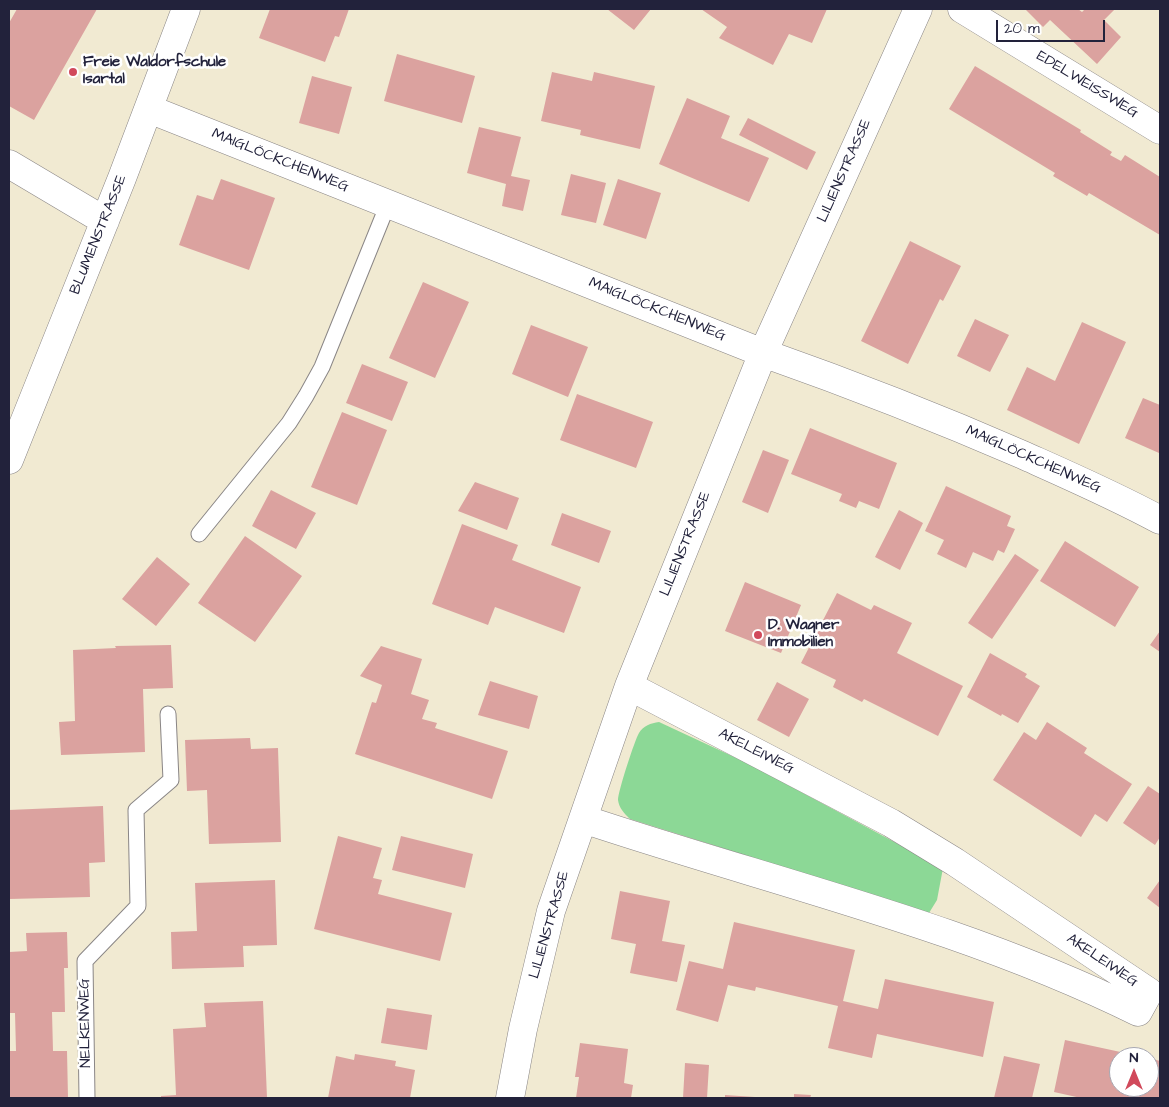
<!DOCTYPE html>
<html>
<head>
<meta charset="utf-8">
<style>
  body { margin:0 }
  #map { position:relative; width:1169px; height:1107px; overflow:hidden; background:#f1ead2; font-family:"Architects Daughter",sans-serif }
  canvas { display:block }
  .frame { position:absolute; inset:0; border:10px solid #22223b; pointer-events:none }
  .north { position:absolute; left:1109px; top:1047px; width:50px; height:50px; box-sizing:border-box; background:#fff; border:1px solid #a7a7b1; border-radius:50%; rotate:0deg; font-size:14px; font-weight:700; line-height:20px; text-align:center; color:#22223b }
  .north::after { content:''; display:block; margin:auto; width:18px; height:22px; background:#d1495b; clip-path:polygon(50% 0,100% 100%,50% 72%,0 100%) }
  .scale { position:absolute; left:996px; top:20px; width:109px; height:22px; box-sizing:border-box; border:2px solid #22223b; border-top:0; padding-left:6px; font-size:15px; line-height:18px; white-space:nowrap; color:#22223b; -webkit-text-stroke:4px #fff; paint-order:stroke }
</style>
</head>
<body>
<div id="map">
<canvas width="1169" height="1107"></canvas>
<div class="frame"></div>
<div class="north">N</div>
<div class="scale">20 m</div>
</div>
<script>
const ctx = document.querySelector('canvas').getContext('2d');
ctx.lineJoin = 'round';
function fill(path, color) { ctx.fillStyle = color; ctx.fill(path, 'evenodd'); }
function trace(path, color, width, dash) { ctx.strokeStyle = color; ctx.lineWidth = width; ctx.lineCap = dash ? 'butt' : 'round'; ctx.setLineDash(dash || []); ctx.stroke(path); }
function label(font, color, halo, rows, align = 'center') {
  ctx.font = font + ' "Architects Daughter",sans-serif'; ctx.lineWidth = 5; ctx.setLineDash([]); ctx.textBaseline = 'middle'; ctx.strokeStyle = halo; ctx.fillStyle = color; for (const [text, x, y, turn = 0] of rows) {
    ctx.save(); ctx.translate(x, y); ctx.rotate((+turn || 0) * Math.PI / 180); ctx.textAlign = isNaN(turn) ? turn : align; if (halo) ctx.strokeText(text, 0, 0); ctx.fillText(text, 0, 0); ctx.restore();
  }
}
fill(new Path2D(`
  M 659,722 L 745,762 L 943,868 L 937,900 L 929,913 L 630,819 C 624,813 619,808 618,800 C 618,792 635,739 639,733 C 643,726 651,723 659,722 Z`), '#8cd896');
fill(new Path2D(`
  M 17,9 L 97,9 L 34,120 L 9,106 L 9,23 Z
  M 270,9 L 349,9 L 339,37 L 335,36 L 325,62 L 259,38 Z
  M 607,9 L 651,9 L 634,30 Z
  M 701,9 L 827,9 L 812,43 L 789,34 L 773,65 L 719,38 L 727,27 Z
  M 1025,9 L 1078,9 L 1082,12 L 1085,9 L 1115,9 L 1104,20 L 1121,37 L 1097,64 L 1050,20 L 1043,27 Z
  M 397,54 L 475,76 L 462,123 L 384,101 Z
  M 975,66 L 1081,130 L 1080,132 L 1112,152 L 1110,155 L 1121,161 L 1125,155 L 1160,177 L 1160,235 L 1089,193 L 1087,196 L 1053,176 L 1055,173 L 949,109 Z
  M 552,72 L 592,81 L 594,72 L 655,86 L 640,149 L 580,135 L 581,130 L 541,121 Z
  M 312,76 L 352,87 L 339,134 L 299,123 Z
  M 687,98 L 730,116 L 721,138 L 769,158 L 749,202 L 659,164 Z
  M 748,118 L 816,152 L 807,170 L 739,135 Z
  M 479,127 L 521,137 L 511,176 L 530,180 L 523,211 L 502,206 L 506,184 L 467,173 Z
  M 571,174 L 606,183 L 596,223 L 561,215 Z
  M 221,179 L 275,198 L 249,270 L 179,245 L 197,195 L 213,200 Z
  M 618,179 L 661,193 L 646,239 L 603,225 Z
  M 910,241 L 961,266 L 943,301 L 940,299 L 908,364 L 861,341 Z
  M 423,282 L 469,302 L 435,378 L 389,358 Z
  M 975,319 L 1009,335 L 990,372 L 957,356 Z
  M 1082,322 L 1126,342 L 1079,444 L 1007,410 L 1027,367 L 1055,381 Z
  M 531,325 L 588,347 L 568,397 L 512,374 Z
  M 362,364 L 408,382 L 392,421 L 346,403 Z
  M 577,394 L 653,422 L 636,468 L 560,440 Z
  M 1143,398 L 1160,405 L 1159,453 L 1125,438 Z
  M 342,412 L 387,430 L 357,505 L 311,487 Z
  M 810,428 L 897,463 L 879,509 L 859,501 L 856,508 L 839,501 L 842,494 L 791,474 Z
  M 763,450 L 789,460 L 768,513 L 742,502 Z
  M 475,482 L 519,498 L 507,530 L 458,511 Z
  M 946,486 L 1011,516 L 1007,526 L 1015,529 L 1004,553 L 998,550 L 993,561 L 973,552 L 966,568 L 937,554 L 944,540 L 925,531 Z
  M 271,490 L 316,513 L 296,549 L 252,526 Z
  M 899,510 L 923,523 L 900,570 L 875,557 Z
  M 562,513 L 611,531 L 599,563 L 551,545 Z
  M 462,524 L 518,545 L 512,560 L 581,587 L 564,633 L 495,607 L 488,625 L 432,604 Z
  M 245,536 L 302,576 L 255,642 L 198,603 Z
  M 1065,541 L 1139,587 L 1115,627 L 1040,581 Z
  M 1015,554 L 1039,570 L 992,639 L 968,623 Z
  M 157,557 L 190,584 L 156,626 L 122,599 Z
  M 745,582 L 801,605 L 781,653 L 725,631 Z
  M 837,593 L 871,610 L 874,605 L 912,623 L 897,653 L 963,686 L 938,736 L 864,699 L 862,702 L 833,687 L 836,680 L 801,663 Z
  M 1160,631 L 1160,652 L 1150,645 Z
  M 171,645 L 173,688 L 143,689 L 145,752 L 61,755 L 59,722 L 75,721 L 73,650 L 116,648 L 115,646 Z
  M 381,646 L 422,659 L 411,694 L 429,700 L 422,719 L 437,723 L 435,728 L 508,751 L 492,799 L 355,754 L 372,702 L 376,703 L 382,685 L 360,676 Z
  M 990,653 L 1027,674 L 1025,677 L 1040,686 L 1018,723 L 1002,714 L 1001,716 L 967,697 Z
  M 490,681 L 538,696 L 529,729 L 478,715 Z
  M 777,682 L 809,699 L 789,737 L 757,720 Z
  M 1047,722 L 1087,748 L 1084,753 L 1132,784 L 1107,822 L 1095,814 L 1081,837 L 993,780 L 1024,732 L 1036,740 Z
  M 250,738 L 251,749 L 278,748 L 281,842 L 209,844 L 207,790 L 187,791 L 185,740 Z
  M 1148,786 L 1160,794 L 1160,837 L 1155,845 L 1123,823 Z
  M 103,806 L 105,862 L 89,863 L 90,897 L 9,899 L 9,810 Z
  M 338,836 L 382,848 L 373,878 L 382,880 L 378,894 L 452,913 L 440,961 L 314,929 Z
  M 401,836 L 473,854 L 465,888 L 392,870 Z
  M 275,880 L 277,945 L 243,946 L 244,967 L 172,969 L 171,932 L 197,931 L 195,883 Z
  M 1160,880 L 1160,908 L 1147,898 Z
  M 620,891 L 670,901 L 662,941 L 685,945 L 677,982 L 630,973 L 636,944 L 611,939 Z
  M 734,922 L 855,950 L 843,1001 L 878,1009 L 885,979 L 994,1002 L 983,1057 L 877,1034 L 872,1058 L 828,1048 L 838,1006 L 756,987 L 755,991 L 728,985 L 718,1022 L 676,1010 L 689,961 L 723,969 Z
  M 67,932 L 68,968 L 64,968 L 65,1012 L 52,1012 L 53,1051 L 67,1051 L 68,1098 L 9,1098 L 9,1051 L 16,1051 L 15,1013 L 9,1013 L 9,952 L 27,951 L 26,933 Z
  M 263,1001 L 267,1098 L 161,1098 L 161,1096 L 176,1095 L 173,1029 L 206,1027 L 204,1003 Z
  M 387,1008 L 432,1015 L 427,1050 L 381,1043 Z
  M 1065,1040 L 1139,1056 L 1119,1057 L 1119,1087 L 1149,1087 L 1149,1058 L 1160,1061 L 1160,1098 L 1081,1098 L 1054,1092 Z
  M 580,1043 L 628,1049 L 624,1083 L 633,1085 L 631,1098 L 576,1098 L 579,1077 L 575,1077 Z
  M 355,1054 L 396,1061 L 395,1066 L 415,1070 L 410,1098 L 328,1098 L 336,1056 L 354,1060 Z
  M 1004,1056 L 1040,1064 L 1032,1098 L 994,1098 Z
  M 685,1063 L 709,1065 L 707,1098 L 683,1098 Z
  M 794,1094 L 811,1095 L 810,1098 L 794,1098 Z
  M 725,1095 L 755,1097 L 755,1098 L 725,1098 Z`), '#dba29f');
const service = new Path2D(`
  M 199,534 L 289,423 L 306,396 L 322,367 L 388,204
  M 87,1098 L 85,961 L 138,906 L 136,810 L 171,780 L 168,714`);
const minor = new Path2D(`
  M 962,9 L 1160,130
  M 149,109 L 763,353 C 851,384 938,418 1023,455 C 1070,476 1116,496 1160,520
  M 9,164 L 105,221
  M 9,460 L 122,178 L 186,9
  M 583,819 C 768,881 962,925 1138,1012 L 1149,992 L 955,862 L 891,823 L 629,686
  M 510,1098 L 523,1029 L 551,911 L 629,686 L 763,353 L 918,9`);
trace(service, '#8a8686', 17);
trace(minor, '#8a8686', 29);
trace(service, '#fff', 15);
trace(minor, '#fff', 28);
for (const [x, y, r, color] of [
  [73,72,5,"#d1495b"],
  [758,635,5,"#d1495b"]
]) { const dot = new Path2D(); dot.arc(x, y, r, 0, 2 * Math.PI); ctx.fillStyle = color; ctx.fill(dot); trace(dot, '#fff', 2); }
label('bold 15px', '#22223b', '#fff', [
  ["Freie Waldorfschule",83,63],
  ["Isartal",83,80],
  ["D. Wagner",768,626],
  ["Immobilien",768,643]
], 'left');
label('15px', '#22223b', '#fff', [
  ["EDELWEISSWEG",1087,85,31],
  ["MAIGLÖCKCHENWEG",280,161,22],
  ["LILIENSTRASSE",845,171,-66],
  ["BLUMENSTRASSE",99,235,-68],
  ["MAIGLÖCKCHENWEG",657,310,22],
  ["MAIGLÖCKCHENWEG",1033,460,24],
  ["LILIENSTRASSE",686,544,-68],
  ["AKELEIWEG",756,752,27],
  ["LILIENSTRASSE",550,925,-74],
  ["AKELEIWEG",1102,961,34],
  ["NELKENWEG",86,1023,-91]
]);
</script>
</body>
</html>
